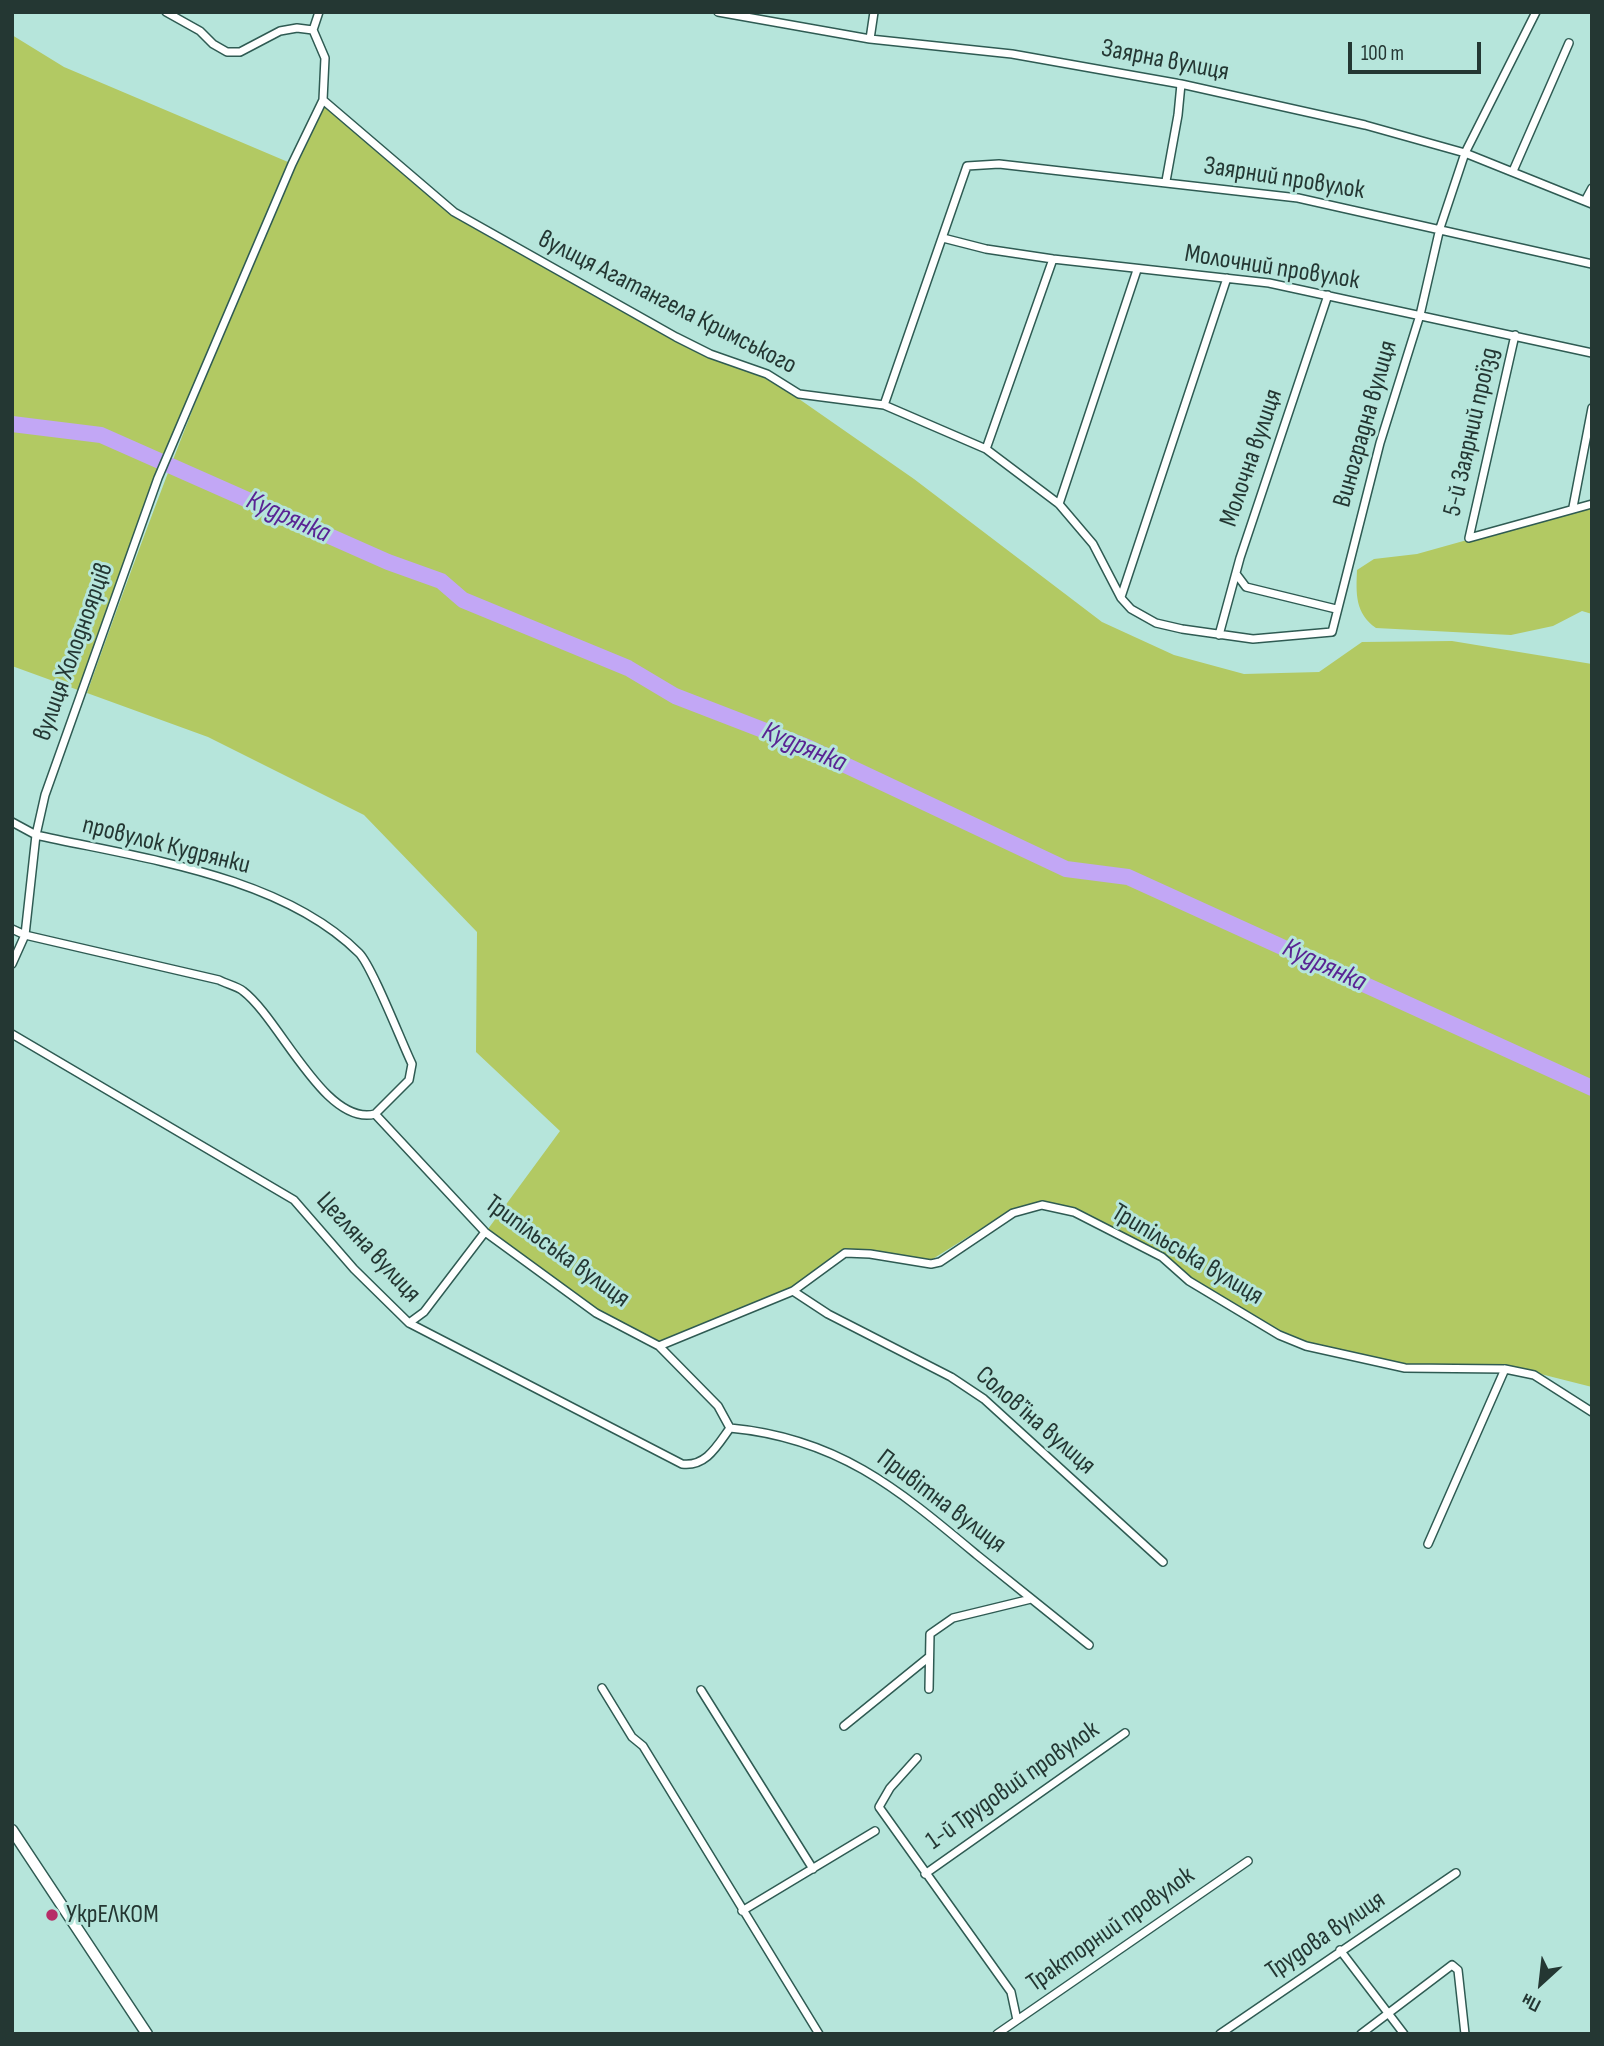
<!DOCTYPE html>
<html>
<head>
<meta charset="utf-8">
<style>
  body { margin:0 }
  #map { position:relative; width:1604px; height:2046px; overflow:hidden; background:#b6e5db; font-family:"Sofia Sans Condensed",sans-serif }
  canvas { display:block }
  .frame { position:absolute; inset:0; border:14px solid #243733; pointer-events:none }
  .north { position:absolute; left:1506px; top:1948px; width:70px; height:70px; -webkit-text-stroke:5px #b6e5db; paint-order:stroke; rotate:207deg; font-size:19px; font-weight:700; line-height:28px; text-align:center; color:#243733 }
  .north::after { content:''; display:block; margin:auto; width:24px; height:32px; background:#243733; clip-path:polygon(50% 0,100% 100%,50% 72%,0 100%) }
  .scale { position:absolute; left:1348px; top:42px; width:133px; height:32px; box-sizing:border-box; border:4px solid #243733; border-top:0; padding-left:9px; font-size:21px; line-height:24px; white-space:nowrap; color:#243733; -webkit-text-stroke:5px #b6e5db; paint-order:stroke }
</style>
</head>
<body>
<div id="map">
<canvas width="1604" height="2046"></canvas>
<div class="frame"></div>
<div class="north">Пн</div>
<div class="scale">100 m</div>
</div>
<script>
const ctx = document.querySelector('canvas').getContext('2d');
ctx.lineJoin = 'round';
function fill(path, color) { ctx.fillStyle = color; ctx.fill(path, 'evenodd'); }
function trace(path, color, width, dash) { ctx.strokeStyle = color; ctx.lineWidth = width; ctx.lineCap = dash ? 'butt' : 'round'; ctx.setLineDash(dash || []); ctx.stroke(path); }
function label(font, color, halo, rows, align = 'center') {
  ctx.font = font + ' "Sofia Sans Condensed",sans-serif'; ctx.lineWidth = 6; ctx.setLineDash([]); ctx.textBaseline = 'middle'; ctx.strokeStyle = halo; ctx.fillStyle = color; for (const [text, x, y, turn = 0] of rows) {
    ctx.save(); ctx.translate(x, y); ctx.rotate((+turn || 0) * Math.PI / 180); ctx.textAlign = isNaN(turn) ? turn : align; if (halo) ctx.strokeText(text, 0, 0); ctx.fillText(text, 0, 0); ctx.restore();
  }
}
fill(new Path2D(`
  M 12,35 L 64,67 L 288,162 L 154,477 L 78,690 L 12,666 Z
  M 324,105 L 452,214 L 492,239 L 610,301 L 674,340 L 766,376 L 914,479 L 1102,622 L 1174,655 L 1244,674 L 1319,672 L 1362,642 L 1452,641 L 1592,664 L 1592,1387 L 1505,1365 L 1405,1364 L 1307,1342 L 1281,1331 L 1191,1277 L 1164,1254 L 1075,1208 L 1042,1201 L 1011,1210 L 931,1260 L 870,1250 L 844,1249 L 791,1288 L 660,1342 L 598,1310 L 488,1229 L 560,1131 L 476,1052 L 477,932 L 364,815 L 208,737 L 87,693 C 158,494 233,296 324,105 Z
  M 1592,505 L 1592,614 L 1582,611 L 1553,626 L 1511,635 L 1376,628 C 1355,613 1356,594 1357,570 L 1374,559 L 1417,554 Z`), '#b2c963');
trace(new Path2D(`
  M 12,424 L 101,435 L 388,562 L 441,581 L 463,600 L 628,668 L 675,696 L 807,747 L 1066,869 L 1128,877 L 1592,1088`), '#c2a7f5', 16);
const street = new Path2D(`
  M 166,12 L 200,31 L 213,44 L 227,52 L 240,52 L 280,31 L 297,28 L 313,30
  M 718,12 L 870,39 L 1012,54 L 1181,84 L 1365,125 L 1465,153 L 1592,204
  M 870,39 L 874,12
  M 323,100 L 454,212 L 676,337 L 710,354 L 767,374 L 799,394 L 884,405 L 986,449 L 1059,504 L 1093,544 L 1121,598 L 1131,609 L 1156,623 L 1182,629 L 1253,639 L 1332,632 L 1380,443 L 1420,315 L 1440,228 L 1465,153 L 1536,12
  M 1513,171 L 1569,43
  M 1166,181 L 1178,115 L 1181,84
  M 1585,201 L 1592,188
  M 943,238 L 986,249 L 1053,259 L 1269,283 L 1592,353
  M 1515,335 L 1469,538 L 1592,504
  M 884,405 L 967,166 L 999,164 L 1298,198 L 1592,264
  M 986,449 L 1053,259
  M 1059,504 L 1137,270
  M 1573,507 L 1592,408
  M 1237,575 L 1246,587 L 1336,609
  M 1121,597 L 1227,278
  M 1219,635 L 1240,558 L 1328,295
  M 12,822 L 36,835 C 139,858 281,875 359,953 C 372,966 401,1041 412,1064 L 409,1080 L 375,1114
  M 12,929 L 25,935 L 219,980 C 226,984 237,986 243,991 C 280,1019 325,1127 375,1114 L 485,1232 L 596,1313 L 659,1346 L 793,1291 L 845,1253 L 870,1254 L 931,1264 L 940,1262 L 1013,1213 L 1042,1205 L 1074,1212 L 1162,1257 L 1189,1281 L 1279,1335 L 1306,1346 L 1405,1368 L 1505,1369 L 1534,1375 L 1592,1412
  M 12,964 L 25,935 L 36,835 L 45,795 L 158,478 L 292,164 L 323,100 L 325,58 L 313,30 L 319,12
  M 12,1034 L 294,1200 L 354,1269 L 409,1323 L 682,1464 C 706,1467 717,1446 730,1428
  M 793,1291 L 828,1314 L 951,1377 L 984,1399 L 1163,1562
  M 409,1323 L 424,1312 L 485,1232
  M 659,1346 L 718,1406 L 730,1428 C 838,1438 898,1489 977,1555 C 1014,1585 1052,1615 1089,1645
  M 1428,1544 L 1505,1369
  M 602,1688 L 632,1737 L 643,1746 L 819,2034
  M 929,1689 L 930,1634 L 953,1618 L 1031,1599
  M 701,1690 L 813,1869
  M 844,1726 L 929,1657
  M 917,1758 L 890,1788 L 879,1807 L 1011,1992 L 1017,2020
  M 925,1874 L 1125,1733
  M 742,1911 L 875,1831
  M 1340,1950 L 1404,2034
  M 997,2034 L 1248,1861
  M 1220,2034 L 1456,1873
  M 1361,2034 L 1452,1965 L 1458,1970 L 1465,2034`);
const secondary = new Path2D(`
  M 12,1830 L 147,2034`);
trace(street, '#2f5b53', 10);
trace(secondary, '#2f5b53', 13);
trace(street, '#fff', 7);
trace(secondary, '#fff', 10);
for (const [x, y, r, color] of [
  [52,1915,7,"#b72c67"]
]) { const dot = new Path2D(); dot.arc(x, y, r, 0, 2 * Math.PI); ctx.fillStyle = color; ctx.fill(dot); trace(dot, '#b6e5db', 2.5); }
label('26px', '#243733', '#b6e5db', [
  ["Заярна вулиця",1165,61,11],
  ["Заярний провулок",1284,179,9],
  ["Молочний провулок",1272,268,9],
  ["вулиця Агатангела Кримського",667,303,27],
  ["Виноградна вулиця",1366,424,-74],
  ["5-й Заярний проїзд",1472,432,-77],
  ["Молочна вулиця",1252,458,-71],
  ["вулиця Холодноярців",74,652,-70],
  ["провулок Кудрянки",166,846,14],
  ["Цегляна вулиця",368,1248,47],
  ["Трипільська вулиця",557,1252,36],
  ["Трипільська вулиця",1187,1255,31],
  ["Соловʼїна вулиця",1035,1421,41],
  ["Привітна вулиця",941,1502,37],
  ["1-й Трудовий провулок",1013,1786,-35],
  ["Тракторний провулок",1111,1930,-35],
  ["Трудова вулиця",1326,1936,-34]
]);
label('26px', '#243733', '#b6e5db', [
  ["УкрЕЛКОМ",66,1915]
], 'left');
label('italic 28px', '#592494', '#b6e5db', [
  ["Кудрянка",288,518,24],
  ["Кудрянка",804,748,23],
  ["Кудрянка",1324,966,25]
]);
</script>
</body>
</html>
